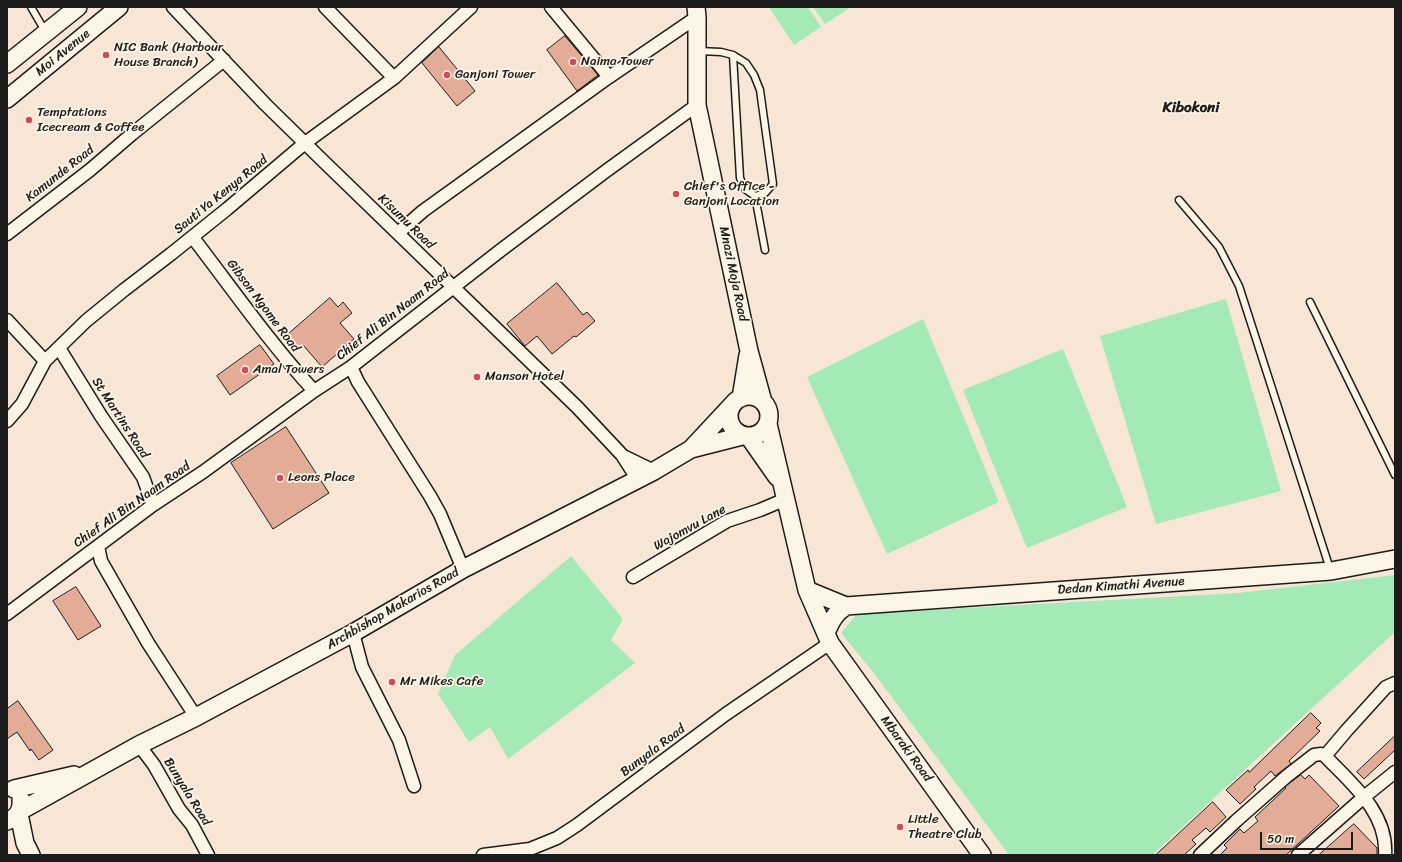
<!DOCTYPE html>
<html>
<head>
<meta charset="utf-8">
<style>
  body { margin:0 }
  #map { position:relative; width:1402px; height:862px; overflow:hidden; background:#f7e6d5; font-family:Sriracha,sans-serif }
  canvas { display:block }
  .frame { position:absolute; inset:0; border:8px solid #1c1c1c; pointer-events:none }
  .scale { position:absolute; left:1260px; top:832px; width:93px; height:18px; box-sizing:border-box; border:2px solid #1c1c1c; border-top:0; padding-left:5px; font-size:12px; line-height:14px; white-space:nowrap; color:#1c1c1c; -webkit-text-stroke:3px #fcf5e5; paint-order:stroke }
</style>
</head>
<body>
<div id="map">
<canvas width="1402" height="862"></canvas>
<div class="frame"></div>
<div class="scale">50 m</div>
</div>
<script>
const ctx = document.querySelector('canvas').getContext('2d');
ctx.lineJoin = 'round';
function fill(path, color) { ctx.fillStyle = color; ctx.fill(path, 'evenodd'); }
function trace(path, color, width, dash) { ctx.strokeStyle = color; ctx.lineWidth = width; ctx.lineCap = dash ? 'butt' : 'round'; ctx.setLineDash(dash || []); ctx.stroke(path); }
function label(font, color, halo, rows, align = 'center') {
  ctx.font = font + ' Sriracha,sans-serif'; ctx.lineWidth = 3.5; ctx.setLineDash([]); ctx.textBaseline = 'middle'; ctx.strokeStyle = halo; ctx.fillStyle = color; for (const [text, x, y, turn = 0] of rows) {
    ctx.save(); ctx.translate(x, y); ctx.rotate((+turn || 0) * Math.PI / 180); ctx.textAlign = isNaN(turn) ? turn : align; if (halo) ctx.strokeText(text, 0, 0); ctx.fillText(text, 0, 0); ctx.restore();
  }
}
fill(new Path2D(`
  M 769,7 L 808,7 L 821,27 L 794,45 Z
  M 813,7 L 851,7 L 825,24 Z
  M 1226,299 L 1281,491 L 1156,524 L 1100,336 Z
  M 923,319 L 999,502 L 887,554 L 807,377 Z
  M 1063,349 L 1127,507 L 1027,548 L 963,390 Z
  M 571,556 L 623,619 L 611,640 L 635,663 L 508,759 L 490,727 L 469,742 L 438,694 L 455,655 Z
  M 1395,575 L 1395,632 L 1152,855 L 1009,855 L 874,673 L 841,633 L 857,614 L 1238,593 Z`), '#a4eab6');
const building = new Path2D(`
  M 565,36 L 598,75 L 577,91 L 547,50 Z
  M 439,47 L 475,91 L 457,106 L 422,63 Z
  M 557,283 L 583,315 L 587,312 L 595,321 L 576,337 L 574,336 L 552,354 L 537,336 L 525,346 L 507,324 Z
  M 330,298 L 338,307 L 343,302 L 352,313 L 340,323 L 354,339 L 322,367 L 303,345 L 296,352 L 284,338 Z
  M 260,345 L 274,364 L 230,395 L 217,376 Z
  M 286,427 L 329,493 L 273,529 L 231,463 Z
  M 76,587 L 101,626 L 78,640 L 53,601 Z
  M 18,701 L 53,750 L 39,760 L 31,749 L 30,751 L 17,732 L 7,739 L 7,709 Z
  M 1311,713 L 1321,723 L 1316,728 L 1320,731 L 1291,759 L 1289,761 L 1291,764 L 1275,776 L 1271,771 L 1254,787 L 1256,789 L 1240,804 L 1226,790 L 1248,770 L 1249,772 Z
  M 1395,736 L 1395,750 L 1364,779 L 1357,772 Z
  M 1301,775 L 1305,779 L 1309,775 L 1339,806 L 1286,855 L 1220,855 L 1227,848 L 1224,845 L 1240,829 L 1244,833 L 1258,821 L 1255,817 L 1286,788 L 1285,787 Z
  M 1213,802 L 1226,817 L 1210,832 L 1206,828 L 1192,840 L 1196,844 L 1184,855 L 1156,855 Z
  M 1354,824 L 1377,848 L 1377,855 L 1319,855 Z`);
fill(building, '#e2ac97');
trace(building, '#1c1c1c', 1);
const lane = new Path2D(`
  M 31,7 L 45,31
  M 699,51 L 721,52 L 733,55
  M 733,55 L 746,63 L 754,75 L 760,90 L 773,184 L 765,193 L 755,196 L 745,189 L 740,178 Z
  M 755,196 L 765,250
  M 1179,200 L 1219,247 L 1239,286 L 1330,569
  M 1310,302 L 1395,475`);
const street = new Path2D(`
  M 173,7 L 265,104 L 318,156 L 577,407 L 622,455 L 638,480
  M 325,7 L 394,78
  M 551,7 L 609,77
  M 398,233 L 423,211 L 609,77 L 697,17
  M 7,234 L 90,170 L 132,134 L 224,60
  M 195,235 L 194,239 C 233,290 270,343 314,391
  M 7,320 L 45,361
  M 59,348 L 101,416 L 143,477 L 153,505
  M 351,367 L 358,382 L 430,496 L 440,514 L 463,569
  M 7,421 L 22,404 L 45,361 L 86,321 L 124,290 L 171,254 L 227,209 L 305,143 L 394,78 L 471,7
  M 623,456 L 654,471
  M 98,546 L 101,561 L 148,643 L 196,717
  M 633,577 L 727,521 L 760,510 L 786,499
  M 7,614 L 153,505 L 203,472 L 314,391 L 351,367 L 501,250 L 606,171 L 697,105
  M 353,633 L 362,667 L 399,740 L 414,786
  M 139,745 L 154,765 L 179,809 L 192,825 L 208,855
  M 1325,756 L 1347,730 L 1386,687 L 1395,683
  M 483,855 L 530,849 L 557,838 L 577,825 L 726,714 L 830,643
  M 1200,855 L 1236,821 L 1287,776 L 1314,755 L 1321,754 L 1325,756 C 1352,784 1388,813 1385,855
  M 1298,855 L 1364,797 L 1395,772`);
const secondary = new Path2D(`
  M 696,7 L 697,17 L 697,105 L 749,351 L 763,402
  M 7,64 L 78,7
  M 7,99 L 119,7
  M729 416a20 20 0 1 1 40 0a20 20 0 1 1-40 0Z
  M 741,398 L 748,355
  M 768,424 L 807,590 L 830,643 L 982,855
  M 749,437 L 777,477
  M 691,449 L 742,436
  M 807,590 L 846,606 L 1331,571 L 1395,559
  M 826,633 C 831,621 835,613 846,606
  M 14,789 L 74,775
  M 20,811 L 139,745 L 196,717 L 353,633 L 463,569 L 654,471 L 691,449 L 732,405
  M 19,814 L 25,843 L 31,855
  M 7,821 C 17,818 22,811 21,800`);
trace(lane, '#1c1c1c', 9);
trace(street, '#1c1c1c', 15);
trace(secondary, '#1c1c1c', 20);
trace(lane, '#fcf5e5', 6);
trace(street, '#fcf5e5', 12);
trace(secondary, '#fcf5e5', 17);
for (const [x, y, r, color] of [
  [106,55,4,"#d1495b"],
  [573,62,4,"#d1495b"],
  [447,75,4,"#d1495b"],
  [29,120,4,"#d1495b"],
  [676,194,4,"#d1495b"],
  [245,370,4,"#d1495b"],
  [477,377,4,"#d1495b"],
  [280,478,4,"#d1495b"],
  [392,682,4,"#d1495b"],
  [900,827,4,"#d1495b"]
]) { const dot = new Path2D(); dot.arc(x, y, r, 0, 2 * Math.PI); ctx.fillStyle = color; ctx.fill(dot); trace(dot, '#fcf5e5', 1.5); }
label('13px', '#1c1c1c', '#fcf5e5', [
  ["NIC Bank (Harbour",114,48],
  ["House Branch)",114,63],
  ["Naima Tower",581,62],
  ["Ganjoni Tower",455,75],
  ["Temptations",37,113],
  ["Icecream & Coffee",37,128],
  ["Chief's Office -",684,187],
  ["Ganjoni Location",684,202],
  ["Amal Towers",253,370],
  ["Manson Hotel",485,377],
  ["Leons Place",288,478],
  ["Mr Mikes Cafe",400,682],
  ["Little",908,820],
  ["Theatre Club",908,835]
], 'left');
label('13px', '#1c1c1c', '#fcf5e5', [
  ["Moi Avenue",63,53,-39],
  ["Kamunde Road",60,174,-38],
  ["Sauti Ya Kenya Road",221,195,-39],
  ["Kisumu Road",406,222,44],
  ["Mnazi Moja Road",733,274,78],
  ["Gibson Ngome Road",263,306,53],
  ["Chief Ali Bin Naam Road",393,315,-38],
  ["St Martins Road",120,418,57],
  ["Chief Ali Bin Naam Road",132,505,-35],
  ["Wajomvu Lane",690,528,-29],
  ["Dedan Kimathi Avenue",1121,586,-4],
  ["Archbishop Makarios Road",393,609,-30],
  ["Mbaraki Road",906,749,54],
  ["Bunyala Road",653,751,-37],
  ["Bunyala Road",187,792,58]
]);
label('bold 15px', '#1c1c1c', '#fcf5e5', [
  ["Kibokoni",1191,108]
]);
</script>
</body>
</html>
